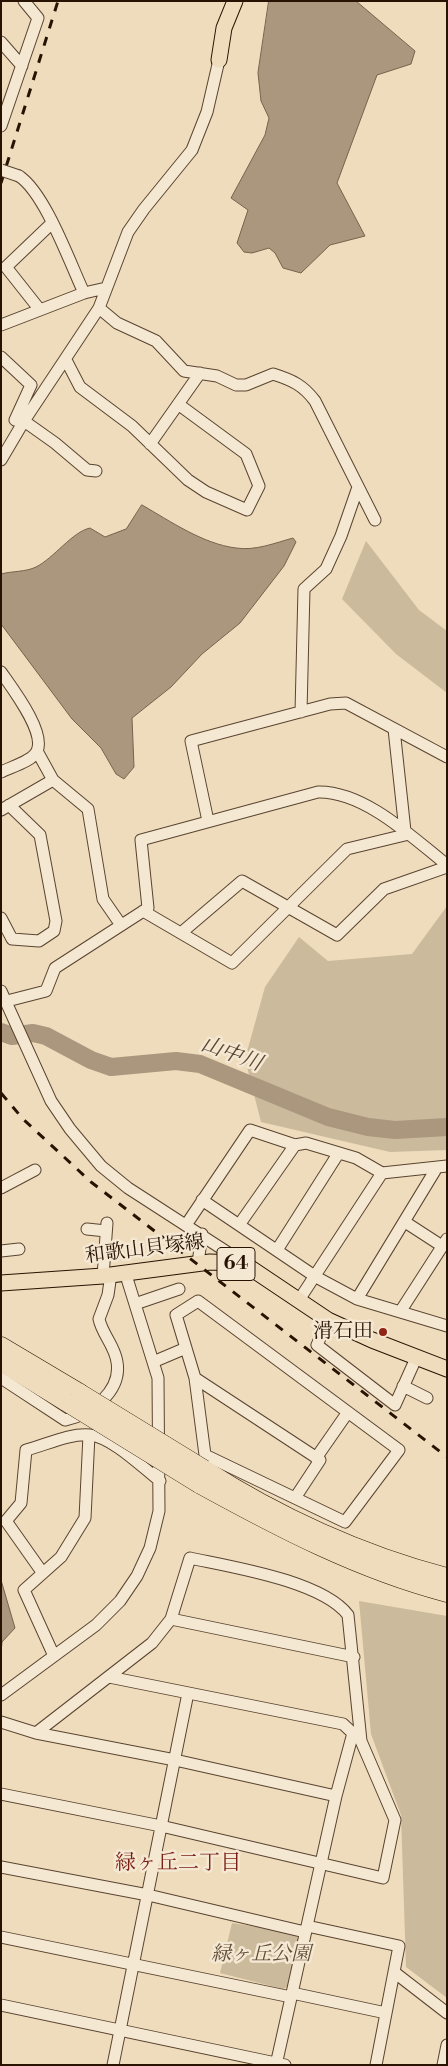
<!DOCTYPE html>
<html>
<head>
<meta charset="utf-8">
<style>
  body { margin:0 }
  #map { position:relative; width:448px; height:2066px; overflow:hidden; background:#eedcbc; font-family:"Libre Bodoni",serif }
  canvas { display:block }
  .frame { position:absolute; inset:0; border:2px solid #281202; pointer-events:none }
</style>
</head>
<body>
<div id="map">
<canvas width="448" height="2066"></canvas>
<div class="frame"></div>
</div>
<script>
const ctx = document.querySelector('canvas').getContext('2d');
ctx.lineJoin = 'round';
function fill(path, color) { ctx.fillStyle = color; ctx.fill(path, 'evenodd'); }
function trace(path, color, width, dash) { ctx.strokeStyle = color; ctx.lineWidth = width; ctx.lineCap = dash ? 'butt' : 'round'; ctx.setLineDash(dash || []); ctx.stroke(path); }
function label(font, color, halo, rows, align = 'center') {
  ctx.font = font + ' "Libre Bodoni","Noto Serif JP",serif'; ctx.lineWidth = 5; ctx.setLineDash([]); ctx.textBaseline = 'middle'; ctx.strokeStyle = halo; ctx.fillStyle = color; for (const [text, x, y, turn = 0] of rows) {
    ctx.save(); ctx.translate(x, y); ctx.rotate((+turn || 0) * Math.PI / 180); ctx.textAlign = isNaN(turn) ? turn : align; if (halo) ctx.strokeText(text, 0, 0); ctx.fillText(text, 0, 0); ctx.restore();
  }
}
fill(new Path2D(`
  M 366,541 L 419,610 L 447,631 L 447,693 L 396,654 L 342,599 Z
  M 447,906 L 447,1150 L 390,1152 L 261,1122 L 245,1059 L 265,987 L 299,937 L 328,961 L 412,954 Z
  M 359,1601 L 447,1616 L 447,1998 L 406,1967 L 401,1815 L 371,1734 Z
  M 232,1923 L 295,1933 L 298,1939 L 289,1986 L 283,1989 L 220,1973 Z`), '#ccba9c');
const water = new Path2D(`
  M 269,1 L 356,1 L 415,51 L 411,64 L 377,75 L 337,183 L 365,236 L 330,245 L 301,273 L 283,268 L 275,253 L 269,248 L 252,253 L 244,252 L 237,243 L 248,210 L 231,198 L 265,135 L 269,118 L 261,101 L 258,73 Z
  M 142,505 C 170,521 203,544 236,548 C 255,551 275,543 293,538 L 296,542 L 284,566 L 240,623 L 202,654 L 171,687 L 132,718 L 134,767 L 124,779 L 116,774 L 101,748 L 72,719 L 1,624 L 1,574 C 12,571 26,572 36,567 C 54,558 72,532 90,528 L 105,537 L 126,529 Z
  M 1,1580 L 15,1628 L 2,1642 L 1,1653 Z`);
fill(water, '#ab977d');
trace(water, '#77624c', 1);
trace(new Path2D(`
  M 1,1032 L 12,1036 L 33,1033 L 46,1036 L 91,1060 L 111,1067 L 176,1061 L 200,1064 L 328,1117 L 368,1127 L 395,1130 L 447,1127`), '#ab977d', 18);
const minor = new Path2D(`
  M 1,42 L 22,66
  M 1,126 L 38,18 L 24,1
  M 19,176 C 45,193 70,263 84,293
  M 99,308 L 117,323 L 156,341 L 184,371 L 217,376 L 236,385 L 246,385 L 273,374 C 292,380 303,385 315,401 L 375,520
  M 40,310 L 6,267 L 51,224
  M 1,325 L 84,293 L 106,288
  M 1,357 L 31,385 L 15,420
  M 66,360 L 80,387 L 132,426 L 188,480 L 206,492 L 247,510 L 259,486 L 246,454 L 178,404
  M 24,421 L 55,443 L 87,470 L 96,471
  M 150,444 L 200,373
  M 1,460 L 24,421 L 99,308 L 128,232 L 144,209 L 192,150 L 207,112 L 219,60
  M 1,672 C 12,688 46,732 37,751 C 33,761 11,767 1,772
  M 301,712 L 304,589 L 326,569 L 341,536 L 358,487
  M 394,729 L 405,831
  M 37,751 L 53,780 L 88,809 L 103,899 L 121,925
  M 1,810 L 53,780
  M 208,821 L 191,741 L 330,704 L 346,703 L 447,757
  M 143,911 L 232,963 L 347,849 L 409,834
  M 1,918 L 12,939 L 39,941 L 54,931 L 56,921 L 40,835 L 9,805
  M 181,933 L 242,881 L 337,935 L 384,889 L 447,867
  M 1,991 L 51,1101 L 70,1129 L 101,1166 L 128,1188 L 244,1263
  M 7,1001 L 46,991 L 55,968 L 148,908 L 141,840 L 318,792 C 364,791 412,837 447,865
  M 1,1188 L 35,1170
  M 202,1200 L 316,1277 L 357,1299 L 447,1326
  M 405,1222 L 442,1246
  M 186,1225 L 250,1130 L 295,1145 L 306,1143 L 356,1158 L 382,1173
  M 239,1225 L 295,1145
  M 87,1229 L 106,1231
  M 277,1250 L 338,1154
  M 1,1251 L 19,1249
  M 198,1263 L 202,1234
  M 103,1276 L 107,1223
  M 357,1299 L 436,1169
  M 299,1300 L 382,1173 L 447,1166
  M 198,1301 L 399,1450 L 345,1522 L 205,1455 L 195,1378 L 176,1315 Z
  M 135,1304 L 179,1289
  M 400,1312 L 447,1239
  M 328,1320 L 317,1345 L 395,1405 L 417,1356
  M 153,1362 L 186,1348
  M 1,1378 L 65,1420 C 91,1415 122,1391 117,1362 C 115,1346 102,1334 99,1319 L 108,1295 L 111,1274
  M 195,1378 L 320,1460 L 295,1498
  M 403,1386 L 427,1398
  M 316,1458 L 348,1412
  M 42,1572 L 6,1521 L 21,1503 L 26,1450 C 46,1445 69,1433 90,1435 C 112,1437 142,1467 160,1481
  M 171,1619 L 354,1657
  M 54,1656 L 24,1590 L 61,1557 L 85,1518 L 89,1435
  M 109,1677 L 343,1724 L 358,1738
  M 1,1695 L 96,1625 L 120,1601 L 137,1576 L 150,1548 L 159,1511 L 158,1378 L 125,1272
  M 1,1722 L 36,1733 L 175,1760 L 336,1796
  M 1,1794 L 161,1826 L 383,1878 L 395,1820 L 361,1741 L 348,1615 C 322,1581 232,1567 190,1558 L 171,1619 L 152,1643 L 36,1733
  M 1,1867 L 148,1895 L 305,1932
  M 307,1926 L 399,1946 L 376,2065
  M 1,1937 L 291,1997
  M 394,1972 L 447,2013
  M 292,1993 L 386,2013
  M 1,2005 L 285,2065
  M 113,2065 L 188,1693
  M 276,2065 L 336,1796 L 353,1733
  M 443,2065 L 447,2045`);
const major = new Path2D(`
  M 219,60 L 224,28 L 235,1
  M 1,1283 L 103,1276 L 210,1262 L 232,1263 L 249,1267 L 328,1320 L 372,1340 L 447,1369`);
const highway = new Path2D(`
  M 1,1346 L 80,1393
  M 1,1362 L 66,1402
  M 204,1469 C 277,1516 362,1555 447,1577
  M 199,1484 C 279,1528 359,1570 447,1593`);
trace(minor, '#5a4430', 13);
trace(major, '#281202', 17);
trace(highway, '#281202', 19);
trace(minor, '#f4e8d3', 11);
trace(major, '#eedcbc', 15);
trace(highway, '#eedcbc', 18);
trace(new Path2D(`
  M 1,183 L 58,1
  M 1,1093 L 23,1119 L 91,1182 L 447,1457`), '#281202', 3, [9, 9]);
const minorBridge = new Path2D(`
  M 1,170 L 19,176`);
const highwayBridge = new Path2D(`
  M 80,1393 L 204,1469
  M 66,1402 L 199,1484`);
trace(minorBridge, '#5a4430', 13, []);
trace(highwayBridge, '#281202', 19, []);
trace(minorBridge, '#f4e8d3', 11);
trace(highwayBridge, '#eedcbc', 18);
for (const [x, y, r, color] of [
  [383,1332,5,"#8f2418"]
]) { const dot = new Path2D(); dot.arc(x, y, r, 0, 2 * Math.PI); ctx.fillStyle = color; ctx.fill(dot); trace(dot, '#f4e8d3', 2); }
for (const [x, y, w] of [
  [236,1264,38]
]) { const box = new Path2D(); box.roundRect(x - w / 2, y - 16.5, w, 33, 4); ctx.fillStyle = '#f4e8d3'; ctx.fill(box); trace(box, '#281202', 1); }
label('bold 19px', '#281202', null, [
  ["64",236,1264]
]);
label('20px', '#281202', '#f4e8d3', [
  ["和歌山貝塚線",145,1250,-7]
]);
label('20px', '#281202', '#f4e8d3', [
  ["滑石田",373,1332]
], 'right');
label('italic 20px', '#614d38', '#f4e8d3', [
  ["緑ヶ丘公園",261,1955]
]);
label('italic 21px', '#5c4733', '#f4e8d3', [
  ["山中川",231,1055,20]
]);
label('21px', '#7a1f14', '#f4e8d3', [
  ["緑ヶ丘二丁目",178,1864]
]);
</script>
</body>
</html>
